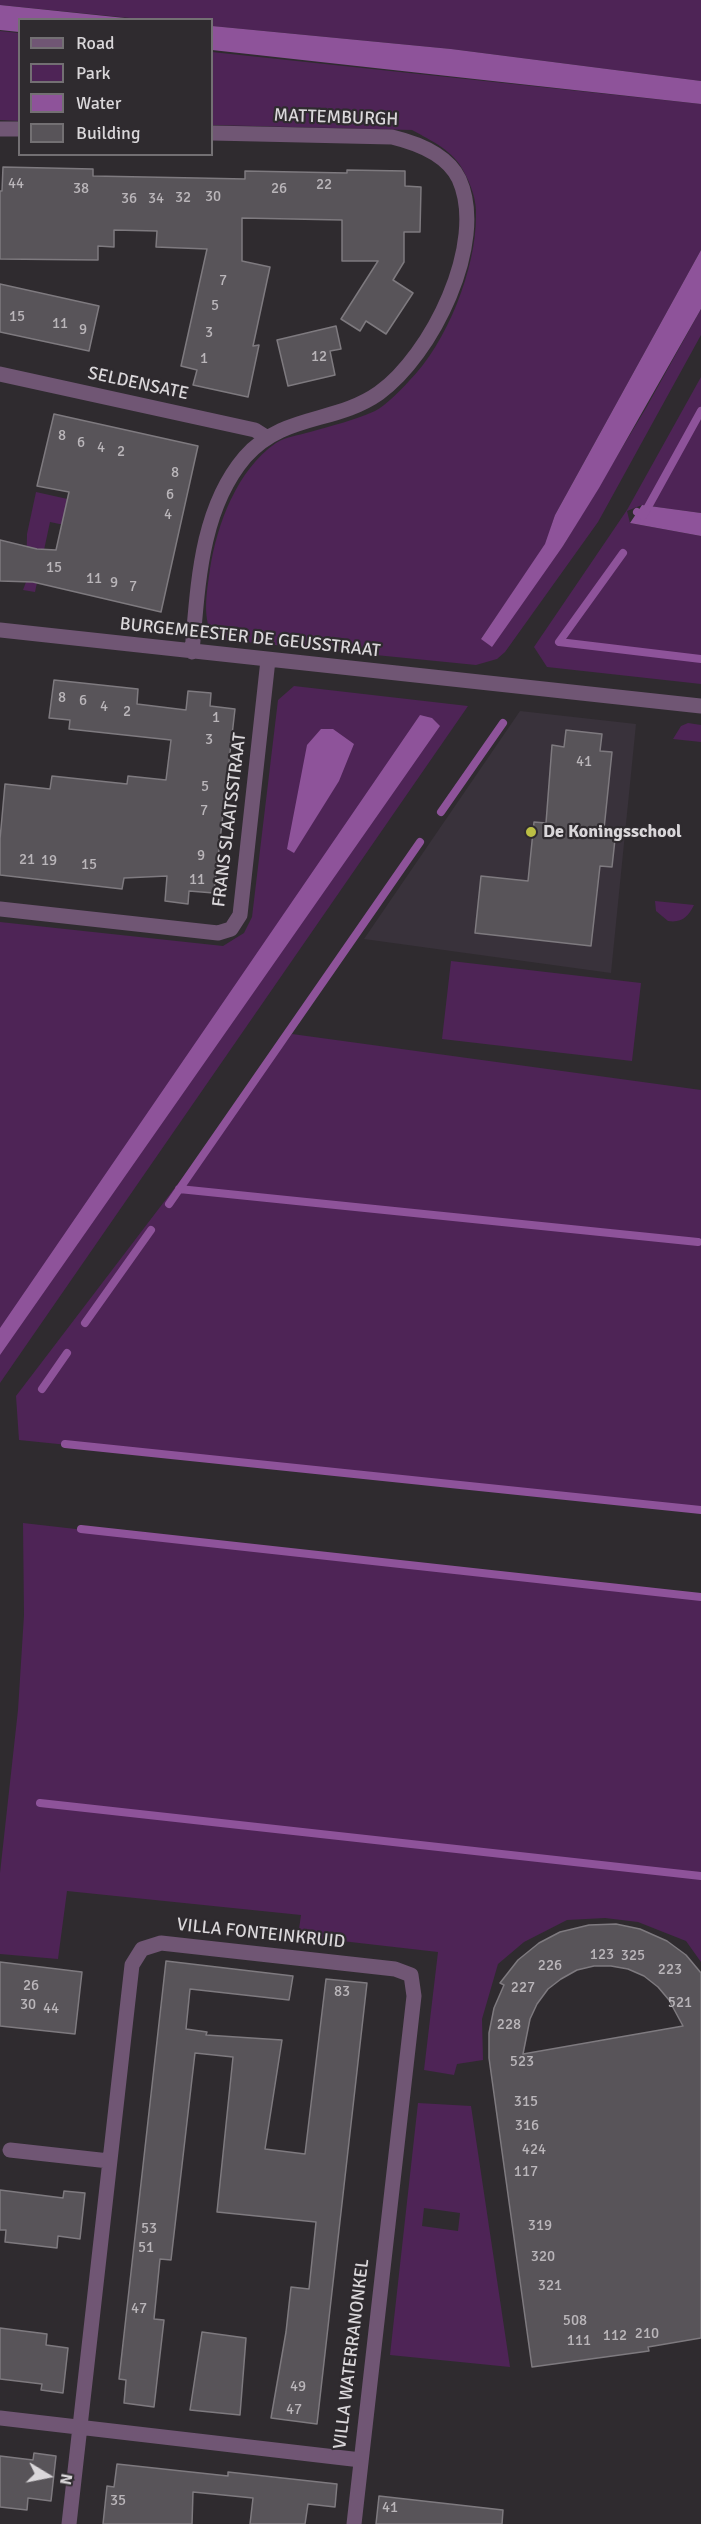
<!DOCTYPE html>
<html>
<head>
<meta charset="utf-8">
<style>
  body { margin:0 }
  #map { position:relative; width:701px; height:2524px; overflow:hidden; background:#2f2b2f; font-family:Signika,sans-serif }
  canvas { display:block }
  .legend { position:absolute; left:18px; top:18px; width:195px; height:138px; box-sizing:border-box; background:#2f2b2f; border:2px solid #737073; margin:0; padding:8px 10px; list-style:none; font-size:18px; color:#dad7da }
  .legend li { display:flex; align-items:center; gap:12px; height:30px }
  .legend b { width:30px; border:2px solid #737073 }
  .north { position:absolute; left:18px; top:2446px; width:60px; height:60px; -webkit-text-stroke:4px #2f2b2f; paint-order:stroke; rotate:100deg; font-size:16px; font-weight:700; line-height:24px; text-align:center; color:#dad7da }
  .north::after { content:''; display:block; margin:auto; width:21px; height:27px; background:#dad7da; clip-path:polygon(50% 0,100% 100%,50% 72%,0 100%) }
</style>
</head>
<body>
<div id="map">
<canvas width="701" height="2524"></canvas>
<ul class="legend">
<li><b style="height:8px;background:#705674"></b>Road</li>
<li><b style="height:16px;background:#4e2456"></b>Park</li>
<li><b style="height:16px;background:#8e539a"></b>Water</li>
<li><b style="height:16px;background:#585459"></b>Building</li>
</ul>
<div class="north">N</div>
</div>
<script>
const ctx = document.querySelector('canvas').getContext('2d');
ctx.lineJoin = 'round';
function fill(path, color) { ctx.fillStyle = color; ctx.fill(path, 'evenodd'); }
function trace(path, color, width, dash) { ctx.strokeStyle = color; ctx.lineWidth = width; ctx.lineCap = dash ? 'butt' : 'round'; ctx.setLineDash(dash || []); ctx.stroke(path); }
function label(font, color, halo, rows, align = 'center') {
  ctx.font = font + ' Signika,sans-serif'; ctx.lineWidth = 4.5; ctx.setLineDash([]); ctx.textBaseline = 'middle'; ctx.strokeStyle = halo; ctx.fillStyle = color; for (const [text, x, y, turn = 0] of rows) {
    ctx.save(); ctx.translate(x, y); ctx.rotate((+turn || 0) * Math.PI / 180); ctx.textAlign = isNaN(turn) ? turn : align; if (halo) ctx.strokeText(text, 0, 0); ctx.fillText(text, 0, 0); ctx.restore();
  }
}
fill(new Path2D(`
  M 520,711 L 636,724 L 611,973 L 364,939 Z`), '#39323b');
fill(new Path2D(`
  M 0,0 L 701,0 L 701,81 L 451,49 L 212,26 L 212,20 L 140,19 L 0,5 Z
  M 0,31 L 19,33 L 19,121 L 0,120 Z
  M 212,52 L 701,104 L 701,250 L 555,515 L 546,544 L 481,639 L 563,546 L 646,408 L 701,309 L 701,335 L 598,522 L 505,652 L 497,659 L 476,665 L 215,639 C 201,621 207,591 210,569 C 217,524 237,470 276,443 C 284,437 300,435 310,432 C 331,426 355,420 375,411 C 386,405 400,391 409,381 C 447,343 476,269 476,216 C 477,201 471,185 464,172 C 454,151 432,141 412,130 L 212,125 Z
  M 701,377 L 701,513 L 642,505 L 627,511 L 630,523 L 701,536 L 701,684 L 547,667 L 534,647 L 627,510 Z
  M 36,492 L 117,510 L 112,535 L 50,522 L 35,592 L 23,590 L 26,582 L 27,534 Z
  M 294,686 L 468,706 L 0,1383 L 0,922 L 223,946 L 244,933 L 252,917 L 278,700 Z
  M 688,723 L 701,725 L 701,742 L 673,739 L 681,726 Z
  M 655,901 L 694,905 C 688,917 682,923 668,921 L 656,911 Z
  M 451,961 L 641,983 L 632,1061 L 442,1039 Z
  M 292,1034 L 701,1090 L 701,1512 L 352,1474 L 19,1440 L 16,1396 Z
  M 23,1523 L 701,1600 L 701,1962 L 686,1941 L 638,1922 L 605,1918 L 567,1920 L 524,1942 L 498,1964 L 482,2019 L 483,2060 L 457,2064 L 454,2075 L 424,2070 L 438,1952 L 298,1936 L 301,1915 L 67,1891 L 58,1959 L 0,1954 L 0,1873 L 18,1710 L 24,1615 Z
  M 418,2103 L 471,2106 L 510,2367 L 390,2355 ZM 424,2208 L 460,2213 L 458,2231 L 422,2226 Z`), '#4e2456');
fill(new Path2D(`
  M 0,5 L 125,18 L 140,19 L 20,20 L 19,32 L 0,30 Z
  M 212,26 L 451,49 L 701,81 L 701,104 L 212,50 Z
  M 701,250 L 701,309 L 599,488 L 563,546 L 492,647 L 481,639 L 545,544 L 555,515 Z
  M 642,505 L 701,513 L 701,536 L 630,523 Z
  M 420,715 L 432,718 L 440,726 L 0,1355 L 0,1328 Z
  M 321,729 L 333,729 L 354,744 L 339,781 L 294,853 L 287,849 L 307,745 Z`), '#8e539a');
trace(new Path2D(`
  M 637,512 L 643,516 L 701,411
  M 623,553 L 559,642 L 701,659
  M 441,812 L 503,723
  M 179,1189 L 698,1242
  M 169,1204 L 420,842
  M 85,1323 L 151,1230
  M 42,1389 L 67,1353
  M 65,1444 L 701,1510
  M 81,1529 L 701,1597
  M 40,1803 L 701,1876`), '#8e539a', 8);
const building = new Path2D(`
  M 3,167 L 93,169 L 93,176 L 197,178 L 245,179 L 245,171 L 347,173 L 347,170 L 405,171 L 405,186 L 421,187 L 420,232 L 404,232 L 404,262 L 393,280 L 413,293 L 386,334 L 366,321 L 360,331 L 341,319 L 378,261 L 342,261 L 342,220 L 242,218 L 242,261 L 270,267 L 253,346 L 259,345 L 248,397 L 193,385 L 197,370 L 181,366 L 207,249 L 156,247 L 157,231 L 114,230 L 114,247 L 98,246 L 98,260 L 0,259 L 0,191 L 2,191 Z
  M 0,284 L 99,306 L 89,351 L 0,332 Z
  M 336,326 L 341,349 L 330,351 L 335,375 L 288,386 L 277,340 Z
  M 54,414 L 198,446 L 161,612 L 33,582 L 0,581 L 0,540 L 37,549 L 56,550 L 69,492 L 37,486 Z
  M 54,680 L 138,689 L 137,704 L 186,710 L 188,691 L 211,693 L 210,706 L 235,709 L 214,893 L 189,891 L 188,904 L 165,901 L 167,876 L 124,878 L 122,889 L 0,875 L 0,839 L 5,784 L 50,789 L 52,776 L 127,784 L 128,776 L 166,780 L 171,740 L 69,729 L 70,720 L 49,718 Z
  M 566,730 L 602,734 L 600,751 L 612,752 L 604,829 L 616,830 L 612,867 L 600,866 L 591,946 L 475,933 L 481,876 L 528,881 L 534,822 L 546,823 L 552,745 L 564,747 Z
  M 616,1924 L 640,1929 L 667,1941 L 686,1955 L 701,1973 L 701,2338 L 648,2347 L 649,2351 L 532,2367 L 489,2058 L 489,2033 L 494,2008 L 504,1985 L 500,1983 L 518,1960 L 539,1943 L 560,1932 L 589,1925 ZM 594,1966 L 611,1966 L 628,1969 L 644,1976 L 658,1987 L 669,2000 L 683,2026 L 523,2054 L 530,2019 L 537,2004 L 548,1989 L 561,1979 L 577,1970 Z
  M 166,1961 L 293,1976 L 289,2000 L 190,1989 L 186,2029 L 207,2032 L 206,2035 L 282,2040 L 265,2149 L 305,2154 L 326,1979 L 367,1983 L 317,2424 L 271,2418 L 286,2332 L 291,2287 L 309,2289 L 316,2222 L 217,2212 L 233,2057 L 195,2053 L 171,2260 L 160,2259 L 154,2319 L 164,2320 L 154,2407 L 124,2403 L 126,2380 L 119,2379 Z
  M 0,1962 L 82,1972 L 75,2034 L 0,2026 Z
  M 0,2190 L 63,2198 L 64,2191 L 85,2193 L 80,2239 L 58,2236 L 57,2248 L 5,2242 L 6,2230 L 0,2230 Z
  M 0,2328 L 47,2334 L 46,2345 L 68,2348 L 63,2393 L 41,2390 L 42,2384 L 0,2379 Z
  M 202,2332 L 246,2338 L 240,2415 L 190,2410 Z
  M 34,2453 L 56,2456 L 51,2501 L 28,2498 L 27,2510 L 0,2507 L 0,2456 L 33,2460 Z
  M 117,2464 L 228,2476 L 228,2472 L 337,2484 L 335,2507 L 308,2504 L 305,2524 L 250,2524 L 253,2498 L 193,2492 L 192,2524 L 103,2524 L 107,2486 L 114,2487 Z
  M 379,2496 L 503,2510 L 502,2524 L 376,2524 Z`);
fill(building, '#585459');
trace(building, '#7e7a7f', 1.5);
trace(new Path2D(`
  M 0,129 L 20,129
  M 0,374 L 255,430 L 266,437
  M 0,630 L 701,706
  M 192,652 C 198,586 200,510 245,457 C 284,413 335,424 379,393 C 431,356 488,243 459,179 C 447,154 417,143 392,137 L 212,133
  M 0,909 L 218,933 L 231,929 L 240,915 L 268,660
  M 10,2150 L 109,2161
  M 0,2418 L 361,2460
  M 69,2524 L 132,1965 L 142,1949 L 161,1943 L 395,1969 L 411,1975 L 414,1996 L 354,2524`), '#705674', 15);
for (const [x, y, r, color] of [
  [531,832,6,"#bcbf44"]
]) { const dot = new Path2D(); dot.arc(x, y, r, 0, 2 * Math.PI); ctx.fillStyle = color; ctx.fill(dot); trace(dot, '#2f2b2f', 2); }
label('15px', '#bab6ba', null, [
  ["44",16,184],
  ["22",324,185],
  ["38",81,189],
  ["26",279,189],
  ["30",213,197],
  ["32",183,198],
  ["36",129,199],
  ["34",156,199],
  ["7",223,281],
  ["5",215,306],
  ["15",17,317],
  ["11",60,324],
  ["9",83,330],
  ["3",209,333],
  ["12",319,357],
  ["1",204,359],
  ["8",62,436],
  ["6",81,443],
  ["4",101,448],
  ["2",121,452],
  ["8",175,473],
  ["6",170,495],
  ["4",168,515],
  ["15",54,568],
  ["11",94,579],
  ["9",114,583],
  ["7",133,587],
  ["8",62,698],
  ["6",83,701],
  ["4",104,707],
  ["2",127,712],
  ["1",216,718],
  ["3",209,740],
  ["41",584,762],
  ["5",205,787],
  ["7",204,811],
  ["9",201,856],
  ["21",27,860],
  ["19",49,861],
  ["15",89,865],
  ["11",197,880],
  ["123",602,1955],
  ["325",633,1956],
  ["226",550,1966],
  ["223",670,1970],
  ["26",31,1986],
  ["227",523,1988],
  ["83",342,1992],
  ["521",680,2003],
  ["30",28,2005],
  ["44",51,2009],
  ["228",509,2025],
  ["523",522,2062],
  ["315",526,2102],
  ["316",527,2126],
  ["424",534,2150],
  ["117",526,2172],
  ["319",540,2226],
  ["53",149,2229],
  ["51",146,2248],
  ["320",543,2257],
  ["321",550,2286],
  ["47",139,2309],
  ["508",575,2321],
  ["210",647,2334],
  ["112",615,2336],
  ["111",579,2341],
  ["49",298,2387],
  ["47",294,2410],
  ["35",118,2501],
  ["41",390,2508]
]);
label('18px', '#dad7da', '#2f2b2f', [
  ["MATTEMBURGH",336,118,2],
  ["SELDENSATE",138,384,12],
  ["BURGEMEESTER DE GEUSSTRAAT",250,638,6],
  ["FRANS SLAATSSTRAAT",230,820,-83],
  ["VILLA FONTEINKRUID",261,1934,6],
  ["VILLA WATERRANONKEL",352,2354,-83]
]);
label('bold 18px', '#dad7da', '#2f2b2f', [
  ["De Koningsschool",543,832]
], 'left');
</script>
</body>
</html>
